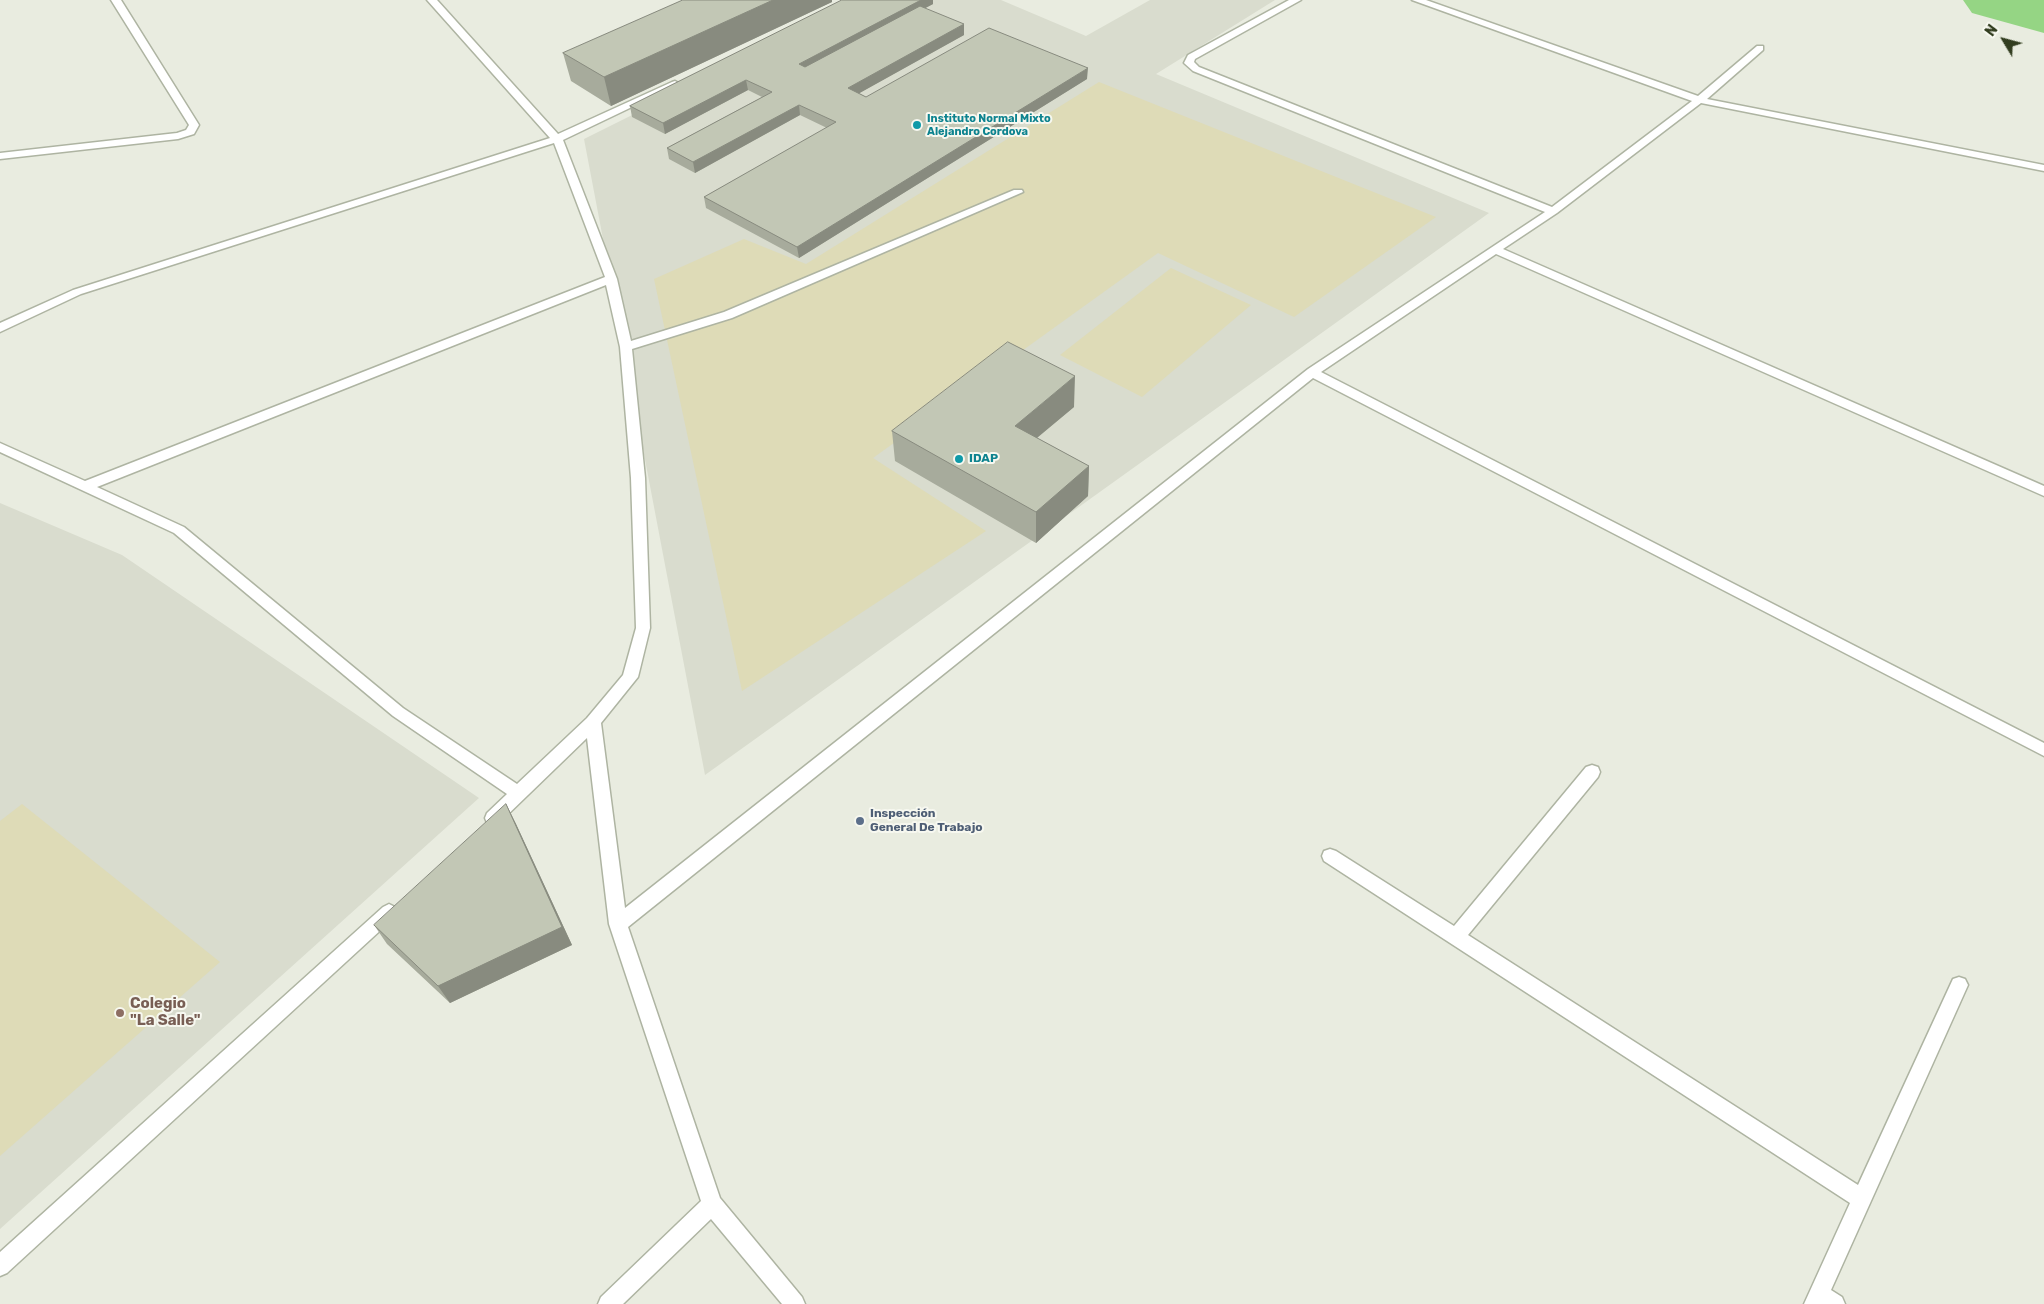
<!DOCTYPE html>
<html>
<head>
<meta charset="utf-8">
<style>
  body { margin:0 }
  #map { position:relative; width:2044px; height:1304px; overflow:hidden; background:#e9ece0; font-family:Rubik,sans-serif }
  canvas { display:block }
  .north { position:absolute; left:1979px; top:15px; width:50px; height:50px; -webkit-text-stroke:4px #f7f8f0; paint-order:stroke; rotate:307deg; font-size:14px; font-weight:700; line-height:20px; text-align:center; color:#323d1f }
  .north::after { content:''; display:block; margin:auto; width:18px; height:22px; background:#323d1f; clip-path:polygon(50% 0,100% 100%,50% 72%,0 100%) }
</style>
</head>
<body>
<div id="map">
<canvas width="2044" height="1304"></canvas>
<div class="north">N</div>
</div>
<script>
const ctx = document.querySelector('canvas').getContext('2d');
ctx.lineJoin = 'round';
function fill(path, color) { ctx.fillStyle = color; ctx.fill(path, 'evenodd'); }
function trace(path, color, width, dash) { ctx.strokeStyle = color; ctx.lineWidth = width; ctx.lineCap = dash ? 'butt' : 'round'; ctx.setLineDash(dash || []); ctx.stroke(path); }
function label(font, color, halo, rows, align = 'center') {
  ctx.font = font + ' Rubik,sans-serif'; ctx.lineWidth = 4; ctx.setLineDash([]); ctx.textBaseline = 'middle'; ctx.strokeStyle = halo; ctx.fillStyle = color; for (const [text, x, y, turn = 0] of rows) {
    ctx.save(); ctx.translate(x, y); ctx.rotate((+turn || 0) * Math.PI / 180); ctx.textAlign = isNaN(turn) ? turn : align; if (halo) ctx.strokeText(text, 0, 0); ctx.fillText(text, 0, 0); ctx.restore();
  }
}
fill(new Path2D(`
  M 863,0 L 1001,0 L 1086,36 L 1150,0 L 1275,0 L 1156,74 L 1489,213 L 705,775 L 584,139 Z
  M 0,503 L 122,555 L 479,798 L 0,1229 Z`), '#d9dcce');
fill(new Path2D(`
  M 1099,82 L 1436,217 L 1294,317 L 1158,253 L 873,458 L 986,531 L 742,691 L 654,279 L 744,239 L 806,264 Z
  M 1171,268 L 1251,305 L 1142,397 L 1060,355 Z
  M 22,804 L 220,962 L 0,1156 L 0,821 Z`), '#dedbb7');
fill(new Path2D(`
  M 1963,0 L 2044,0 L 2044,33 L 1972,13 Z`), '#95d584');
const minor = new Path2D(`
  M 111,0 L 121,0 L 199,125 L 194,134 L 178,139 L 0,159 L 0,153 L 177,133 L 186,130 L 189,125 Z
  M 427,0 L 437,0 L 558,134 L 672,82 L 675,81 L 680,84 L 563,140 L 617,279 L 631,341 L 724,312 L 1014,190 L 1022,190 L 1023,192 L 732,318 L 632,349 L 645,478 L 650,628 L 638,677 L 601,723 L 625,908 L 1308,369 L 1545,212 L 1193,71 L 1184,63 L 1188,55 L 1289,0 L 1301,0 L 1195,59 L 1194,62 L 1199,67 L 1552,207 L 1692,101 L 1412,0 L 1426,0 L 1698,96 L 1757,46 L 1763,46 L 1763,50 L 1707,99 L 2044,165 L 2044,171 L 1701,103 L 1557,213 L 1503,249 L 2044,486 L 2044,496 L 1496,254 L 1321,372 L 2044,743 L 2044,756 L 1313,378 L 628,927 L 720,1198 L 802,1297 L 805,1304 L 782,1304 L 711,1219 L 623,1304 L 598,1304 L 601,1297 L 701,1201 L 609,924 L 587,738 L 499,823 L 493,825 L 487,823 L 485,818 L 487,813 L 507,794 L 393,716 L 174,533 L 0,452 L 0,443 L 85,481 L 605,277 L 554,143 L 81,294 L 0,332 L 0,323 L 73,290 L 550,138 ZM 606,285 L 620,347 L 631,478 L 636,628 L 623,675 L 587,718 L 517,784 L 403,708 L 184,527 L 97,487 Z
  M 1592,765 L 1598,767 L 1600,772 L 1598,777 L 1468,935 L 1858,1185 L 1953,979 L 1959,977 L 1965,979 L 1968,985 L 1831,1290 L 1842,1297 L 1845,1304 L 1804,1304 L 1850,1203 L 1324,861 L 1322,856 L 1324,851 L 1330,849 L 1336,851 L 1454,926 L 1586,767 Z
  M 389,904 L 395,907 L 398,912 L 395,917 L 7,1273 L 0,1276 L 0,1252 L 383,907 Z`);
trace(minor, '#aeb4a2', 3);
fill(minor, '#fff');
fill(new Path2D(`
  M 683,0 L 832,0 L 832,2 L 611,106 L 571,81 L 563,53 Z
  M 842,0 L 933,0 L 933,4 L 925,8 L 964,35 L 859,93 L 866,97 L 1087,79 L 799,258 L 706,208 L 704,197 L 827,128 L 800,115 L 695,173 L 669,159 L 667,148 L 762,97 L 748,90 L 665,134 L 632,117 L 630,106 Z
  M 1074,407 L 1037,438 L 1089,466 L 1088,496 L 1036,543 L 895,461 L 892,431 Z
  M 506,804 L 516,824 L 572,945 L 450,1003 L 387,944 L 374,925 Z`), '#a7ab9c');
fill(new Path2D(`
  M 773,0 L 832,0 L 832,2 L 611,106 L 604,77 Z
  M 921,0 L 933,0 L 933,4 L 800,75 L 799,64 Z
  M 964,24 L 964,35 L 849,99 L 848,88 Z
  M 1088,68 L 1087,79 L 799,258 L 797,247 Z
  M 746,80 L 748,90 L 665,134 L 663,123 Z
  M 799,105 L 800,115 L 695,173 L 693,162 Z
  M 1075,376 L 1074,407 L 1015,456 L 1015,426 Z
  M 1089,466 L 1088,496 L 1036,543 L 1036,512 Z
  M 506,804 L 516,824 L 572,945 L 450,1003 L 438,986 Z`), '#888b7f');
const building = new Path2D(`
  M 683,0 L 773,0 L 604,77 L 563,53 Z
  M 842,0 L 921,0 L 799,64 L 805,67 L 920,6 L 964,24 L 848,88 L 866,97 L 989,28 L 1088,68 L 797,247 L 704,197 L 836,122 L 799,105 L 693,162 L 667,148 L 772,92 L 746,80 L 663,123 L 630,106 Z
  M 1008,342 L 1075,376 L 1015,426 L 1089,466 L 1036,512 L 892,431 Z
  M 506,804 L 562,927 L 438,986 L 374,925 Z`);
fill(building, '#c2c7b5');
trace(building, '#888b7f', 1);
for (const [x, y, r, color] of [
  [917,125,5,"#0f9aa8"],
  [959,459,5,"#0f9aa8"],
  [860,821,5,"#5c6f8a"],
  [120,1013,5,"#8d6e63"]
]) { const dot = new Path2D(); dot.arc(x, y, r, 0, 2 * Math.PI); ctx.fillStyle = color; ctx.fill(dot); trace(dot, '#f7f8f0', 2); }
label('bold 11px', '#0d838f', '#f7f8f0', [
  ["Instituto Normal Mixto",927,119],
  ["Alejandro Cordova",927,132]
], 'left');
label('bold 12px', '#0d838f', '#f7f8f0', [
  ["IDAP",969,459]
], 'left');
label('bold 12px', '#4e5e75', '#f7f8f0', [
  ["Inspección",870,814],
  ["General De Trabajo",870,828]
], 'left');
label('bold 15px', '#785e54', '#f7f8f0', [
  ["Colegio",130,1004],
  ["\"La Salle\"",130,1021]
], 'left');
</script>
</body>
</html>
